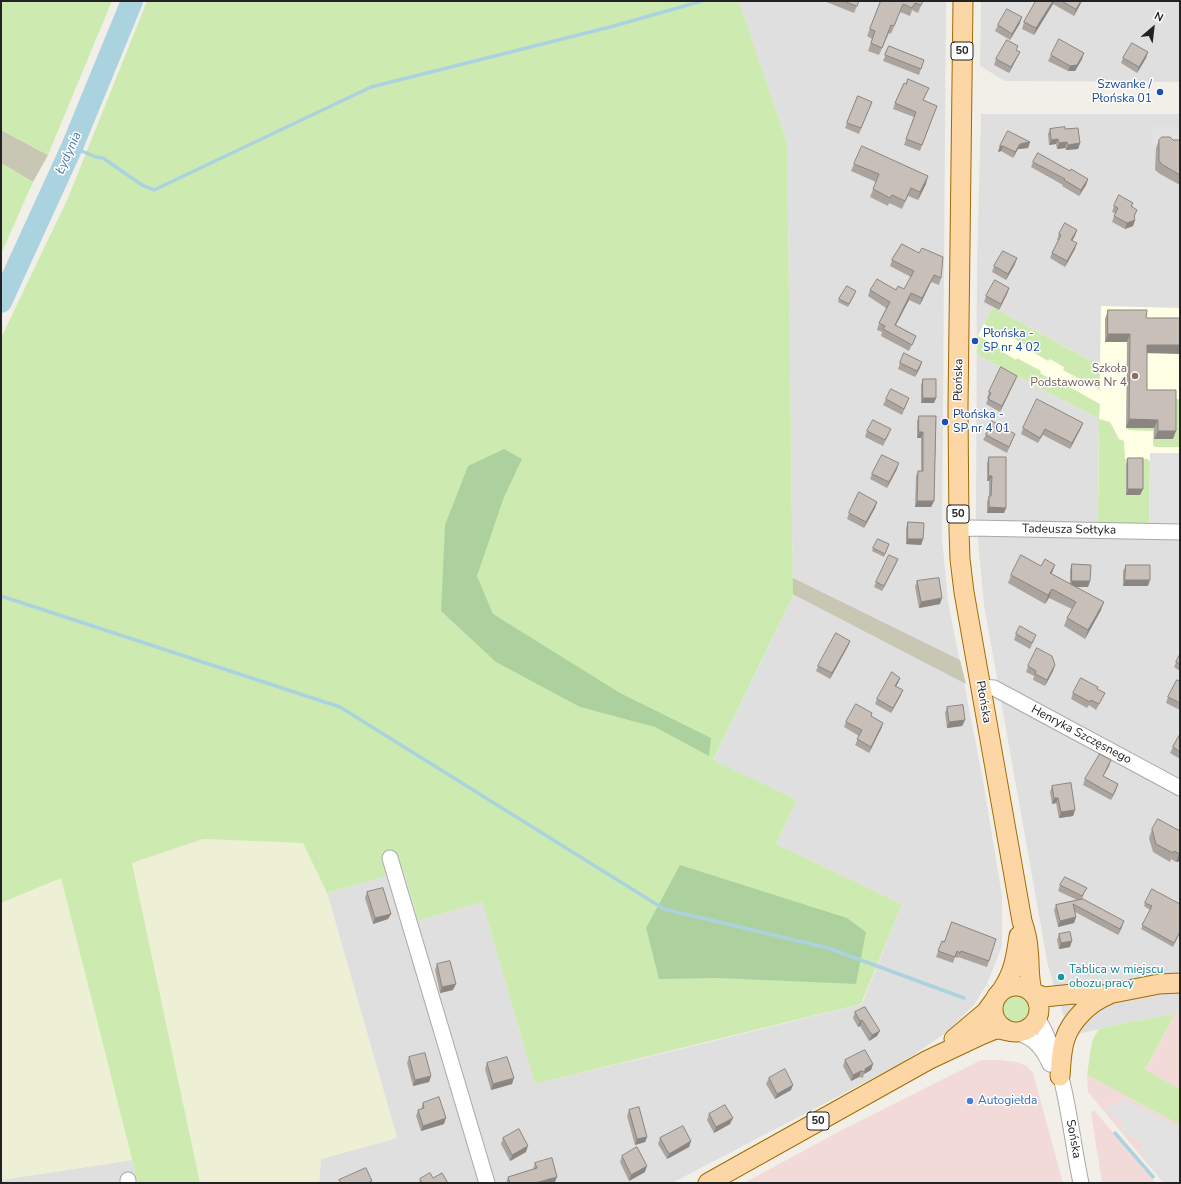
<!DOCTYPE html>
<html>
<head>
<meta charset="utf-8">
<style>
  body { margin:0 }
  #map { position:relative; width:1181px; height:1184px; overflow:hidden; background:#f2efe9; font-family:"Nunito Sans",sans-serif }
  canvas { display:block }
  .frame { position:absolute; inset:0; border:2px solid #222; pointer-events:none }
  .north { position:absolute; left:1133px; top:8px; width:40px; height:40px; -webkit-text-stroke:3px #fff; paint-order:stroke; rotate:28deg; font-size:11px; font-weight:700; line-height:16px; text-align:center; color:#222 }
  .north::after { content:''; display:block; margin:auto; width:14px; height:18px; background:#222; clip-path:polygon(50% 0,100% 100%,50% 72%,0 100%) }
</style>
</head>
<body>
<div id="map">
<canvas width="1181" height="1184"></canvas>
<div class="frame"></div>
<div class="north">N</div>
</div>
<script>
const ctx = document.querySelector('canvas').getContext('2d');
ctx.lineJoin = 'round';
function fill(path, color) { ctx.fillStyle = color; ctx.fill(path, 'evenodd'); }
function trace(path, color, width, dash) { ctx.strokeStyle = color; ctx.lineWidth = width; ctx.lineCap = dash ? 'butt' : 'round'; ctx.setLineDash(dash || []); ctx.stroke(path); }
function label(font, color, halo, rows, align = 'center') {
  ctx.font = font + ' "Nunito Sans",sans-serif'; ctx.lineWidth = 3; ctx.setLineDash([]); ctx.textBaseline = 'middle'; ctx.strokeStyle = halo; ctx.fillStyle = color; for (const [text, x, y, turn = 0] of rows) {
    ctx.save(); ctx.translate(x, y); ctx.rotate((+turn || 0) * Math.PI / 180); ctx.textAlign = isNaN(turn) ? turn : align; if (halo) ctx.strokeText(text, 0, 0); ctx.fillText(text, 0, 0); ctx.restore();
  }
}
fill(new Path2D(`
  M 739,1 L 946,1 L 942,538 L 948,601 L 982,775 L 1002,896 L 1002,946 L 987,984 L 974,1005 L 943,1035 L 900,1064 L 672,1183 L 319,1183 L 321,1159 L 397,1138 L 327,893 L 404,871 L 418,921 L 482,902 L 535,1084 L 698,1045 L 862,1004 L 902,904 L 776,844 L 797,800 L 713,761 L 793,596 L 787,143 Z
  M 981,1 L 1180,1 L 1180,82 L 1005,81 L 980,66 Z
  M 981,114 L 1180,114 L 1180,1013 L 1123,1023 L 1070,1036 L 1048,966 L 984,605 L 976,519 L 977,266 Z
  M 132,1160 L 138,1183 L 1,1183 L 1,1180 Z`), '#e0dfdf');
fill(new Path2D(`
  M 1180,1013 L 1180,1089 L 1145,1071 L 1175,1014 Z
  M 981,1060 L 1000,1060 L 1016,1062 L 1027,1066 L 1033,1073 L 1063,1183 L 744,1183 L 842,1130 Z
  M 1087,1075 L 1180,1125 L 1180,1183 L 1164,1183 L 1145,1161 L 1088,1092 Z
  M 1094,1110 L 1153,1180 L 1156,1183 L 1102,1183 L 1091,1113 Z`), '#f2dad9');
fill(new Path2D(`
  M 1101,306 L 1180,308 L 1180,524 L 1098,524 L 1099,419 L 977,355 L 978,335 L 993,307 L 1100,366 Z`), '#ffffe5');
fill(new Path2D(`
  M 1,130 L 48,155 L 33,182 L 1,163 Z
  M 789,576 L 960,660 L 966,684 L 783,589 Z`), '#c7c7b4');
fill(new Path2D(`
  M 204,839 L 303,843 L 327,893 L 397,1138 L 321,1159 L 319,1183 L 200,1183 L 132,863 Z
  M 61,878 L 132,1160 L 1,1180 L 1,903 Z`), '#eef0d5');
fill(new Path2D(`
  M 1,1 L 112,1 L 48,155 L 1,130 Z
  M 147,1 L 739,1 L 787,143 L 793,596 L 713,760 L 797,800 L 776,844 L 902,904 L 861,1004 L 535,1084 L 482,902 L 418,921 L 404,871 L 327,893 L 303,843 L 203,839 L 132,863 L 200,1183 L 138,1183 L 61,878 L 1,903 L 1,338 L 68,198 Z
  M 1,163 L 33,182 L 1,254 Z
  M 993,307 L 1100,366 L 1100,390 L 1063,370 L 1064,367 L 1050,359 L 1048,361 L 1024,347 L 1025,345 L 1010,336 L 1008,338 L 984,324 Z
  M 978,336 L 1001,349 L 1001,351 L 1016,360 L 1017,358 L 1041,371 L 1040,373 L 1056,382 L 1057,380 L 1100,404 L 1099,419 L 1110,422 L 1119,439 L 1124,441 L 1125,459 L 1148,459 L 1150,462 L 1149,524 L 1098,524 L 1099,419 L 977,355 Z
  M 1173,399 L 1180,399 L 1180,446 L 1179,447 L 1155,447 L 1153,445 L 1153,431 L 1129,430 L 1126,428 L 1143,428 Z
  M1002 1009a14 14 0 1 1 28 0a14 14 0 1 1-28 0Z
  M 1175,1014 L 1145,1070 L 1180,1089 L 1180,1125 L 1087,1075 L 1092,1041 L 1099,1029 L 1123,1023 Z`), '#cdebb0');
fill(new Path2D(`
  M 504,449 L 522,459 L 504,497 L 477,576 L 493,614 L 620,693 L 711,738 L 709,756 L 655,727 L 580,707 L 496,662 L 441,611 L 445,525 L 468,466 Z
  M 680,865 L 847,918 L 866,932 L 856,984 L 718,978 L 659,979 L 646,928 Z`), '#add19e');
fill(new Path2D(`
  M 1152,127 L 1180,127 L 1180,145 L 1152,144 Z
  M 1150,453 L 1180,453 L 1180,524 L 1149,524 Z
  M 1124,1099 L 1180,1129 L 1180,1183 L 1165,1183 L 1145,1160 L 1147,1156 L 1140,1151 L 1144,1143 L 1120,1130 L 1124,1122 L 1106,1112 L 1111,1102 L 1120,1107 Z`), '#e2e2e2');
trace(new Path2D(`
  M 72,147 L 96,157 L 103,158 L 142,185 L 154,190 L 371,87 L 610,27 L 702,1
  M 1,596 L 340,707 L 664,909 L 828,948 L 964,998
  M 1115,1133 L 1153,1177`), '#aad3df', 3.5);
trace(new Path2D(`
  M 1,302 L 72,147 L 132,1`), '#aad3df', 22);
const minor = new Path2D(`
  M 959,530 L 971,528 L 1180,532
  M 981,687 L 994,688 L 1180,788
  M 390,858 L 487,1183
  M 1038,1019 C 1067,1068 1069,1128 1081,1183
  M 1016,1032 C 1034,1038 1042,1046 1050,1064
  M 128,1180 L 128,1183`);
const major = new Path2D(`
  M 963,1 L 958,407 L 959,530 L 960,559 L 964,592 L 1022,921 C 1025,930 1028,939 1028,949 C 1030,964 1028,975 1032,991
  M993 1009a23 23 0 1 1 46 0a23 23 0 1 1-46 0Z
  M 1002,990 C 1014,972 1016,957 1019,936
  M 1034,993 L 1044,997 L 1073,994 L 1098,996 L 1159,984 L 1180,983
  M 954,1039 L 986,1012 L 994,1001
  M 1060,1076 C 1061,1064 1061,1051 1065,1039 C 1071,1020 1090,1002 1108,995
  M 708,1183 L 928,1060 L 981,1035 L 993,1030 L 999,1029 L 1008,1031`);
trace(minor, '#a9a9a9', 17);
trace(major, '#a06b00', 21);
trace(minor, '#fff', 15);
trace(major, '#fcd6a4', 19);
fill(new Path2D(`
  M 824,1 L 859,1 L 854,13 Z
  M 881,1 L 923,1 L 918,13 L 912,10 L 910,16 L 900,12 L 891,34 L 889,33 L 879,55 L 868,51 L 872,39 L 867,36 Z
  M 1036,1 L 1082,1 L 1074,16 L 1053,4 L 1034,35 L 1022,29 L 1024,22 Z
  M 1020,23 L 1010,40 L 995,31 L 998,25 Z
  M 889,46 L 924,60 L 919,75 L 883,61 Z
  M 1016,50 L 1020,52 L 1017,58 L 1009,73 L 994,65 L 996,59 Z
  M 1148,52 L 1146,58 L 1137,73 L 1121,63 L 1123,58 Z
  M 1051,55 L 1082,59 L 1075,71 L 1068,71 L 1048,61 Z
  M 906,84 L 924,100 L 937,106 L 920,151 L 904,145 L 914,117 L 893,109 L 895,103 Z
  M 858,96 L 872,102 L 859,134 L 845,128 Z
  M 1050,129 L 1065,129 L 1080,143 L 1078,149 L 1066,150 L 1065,148 L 1057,149 L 1056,144 L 1049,145 L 1048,134 Z
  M 1159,140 L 1180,140 L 1180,185 L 1160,174 L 1155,170 L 1156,148 Z
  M 1030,142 L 1028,148 L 1018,149 L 1013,158 L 1001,151 L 998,152 L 1000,146 Z
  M 1033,162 L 1070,171 L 1088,179 L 1086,185 L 1079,196 L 1062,186 L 1063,185 L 1031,167 Z
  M 854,164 L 926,184 L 918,200 L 908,196 L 902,209 L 889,203 L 888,206 L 870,197 L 876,182 L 851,171 Z
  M 1133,203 L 1132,206 L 1135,215 L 1134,218 L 1135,220 L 1133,226 L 1125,229 L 1112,222 L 1115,213 L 1112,212 L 1114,206 Z
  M 1077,230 L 1072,241 L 1075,249 L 1065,267 L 1050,258 L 1052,253 L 1058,240 L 1057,240 L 1059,234 Z
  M 902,244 L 941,278 L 939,285 L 931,282 L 920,305 L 909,300 L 896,325 L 916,336 L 909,351 L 881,336 L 882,332 L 877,330 L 879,323 L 886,308 L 868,296 L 870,290 L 896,290 L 904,289 L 911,277 L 890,266 L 892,260 Z
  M 1015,264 L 1006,280 L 992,272 L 994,266 Z
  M 1009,288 L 1007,294 L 999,310 L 984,302 L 986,296 Z
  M 855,294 L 848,307 L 838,302 L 839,299 Z
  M 1108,310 L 1147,353 L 1147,390 L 1173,439 L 1154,439 L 1154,428 L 1126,428 L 1127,342 L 1105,342 L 1105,319 Z
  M 922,362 L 915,377 L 898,369 L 900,363 Z
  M 923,379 L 936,398 L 934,403 L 921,403 L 921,385 Z
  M 1015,381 L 1000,412 L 986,404 L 988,399 L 987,398 L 989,392 Z
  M 909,398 L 902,415 L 883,405 L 886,399 Z
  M 919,416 L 936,416 L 934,501 L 931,507 L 915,507 L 916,476 L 918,471 L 921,471 L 921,438 L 917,438 L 917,421 Z
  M 1083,423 L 1081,428 L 1070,449 L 1043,435 L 1038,443 L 1021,434 L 1023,428 Z
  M 867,431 L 889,434 L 883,446 L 865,437 Z
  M 986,435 L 1013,439 L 1007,453 L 983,440 Z
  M 989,457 L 1006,508 L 1004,513 L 987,513 L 987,502 L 989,496 L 989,481 L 987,481 L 987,463 Z
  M 1128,458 L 1143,489 L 1140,495 L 1126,495 L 1126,464 Z
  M 897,469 L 887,488 L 870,479 L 872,474 Z
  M 877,502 L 875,508 L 864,528 L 847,519 L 849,513 Z
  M 908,522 L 923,539 L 921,545 L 906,544 L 906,528 Z
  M 889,544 L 884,557 L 872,551 L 873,548 Z
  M 898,559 L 882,591 L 874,587 L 876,582 Z
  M 1072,564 L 1090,581 L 1088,587 L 1075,587 L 1101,610 L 1085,639 L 1064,626 L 1067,618 L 1072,609 L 1049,598 L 1045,604 L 1008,583 L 1011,575 L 1051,574 L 1070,584 L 1070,570 Z
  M 1126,565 L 1148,586 L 1123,586 L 1123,571 Z
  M 917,581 L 940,604 L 919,608 L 915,587 Z
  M 1016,634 L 1034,640 L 1030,649 L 1014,640 Z
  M 850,641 L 848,646 L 830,679 L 816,671 L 818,666 Z
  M 1180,654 L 1180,671 L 1174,667 Z
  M 1055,665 L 1053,671 L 1045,686 L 1033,680 L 1034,676 L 1026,672 L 1028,666 Z
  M 900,678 L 898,683 L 896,686 L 901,695 L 891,713 L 875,704 L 877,699 Z
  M 1180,681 L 1180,710 L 1166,703 L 1168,697 Z
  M 1097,689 L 1105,693 L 1102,699 L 1096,710 L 1089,705 L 1087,708 L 1071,699 L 1073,693 Z
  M 947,707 L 965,720 L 962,726 L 947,728 L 945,713 Z
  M 871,716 L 883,723 L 881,729 L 869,753 L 855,745 L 859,736 L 844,727 L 846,722 Z
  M 1180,734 L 1180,759 L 1170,753 L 1173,747 Z
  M 1109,766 L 1103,776 L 1118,784 L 1116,790 L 1111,800 L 1083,785 L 1085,779 Z
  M 1052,786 L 1075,810 L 1073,816 L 1059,818 L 1056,803 L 1052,804 L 1050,792 Z
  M 1152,829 L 1180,831 L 1180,861 L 1176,862 L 1171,859 L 1170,862 L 1153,852 L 1149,838 Z
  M 1060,885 L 1084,894 L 1082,899 L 1122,927 L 1118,935 L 1075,912 L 1076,917 L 1074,923 L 1058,927 L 1054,910 L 1056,905 L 1077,900 L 1058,891 Z
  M 367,892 L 391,914 L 388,919 L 373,924 L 365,898 Z
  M 1145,903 L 1180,904 L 1180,933 L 1173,947 L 1141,929 L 1150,910 L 1144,906 Z
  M 1059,934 L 1070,947 L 1059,949 L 1057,940 Z
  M 942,941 L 989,961 L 987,967 L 958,957 L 958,958 L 955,957 L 953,963 L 936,957 Z
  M 437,964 L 453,990 L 440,993 L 435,970 Z
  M 865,1007 L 877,1036 L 869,1041 L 860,1026 L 858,1027 L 853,1018 L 855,1012 Z
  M 409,1057 L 431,1076 L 429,1082 L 413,1086 L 407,1063 Z
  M 845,1060 L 873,1064 L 871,1070 L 864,1074 L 863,1078 L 859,1077 L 851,1081 L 843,1066 Z
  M 487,1063 L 512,1084 L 491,1090 L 485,1069 Z
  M 769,1078 L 791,1090 L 775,1099 L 766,1084 Z
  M 423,1103 L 444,1124 L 421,1131 L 416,1116 L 418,1110 L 421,1109 Z
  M 629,1110 L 647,1137 L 645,1142 L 635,1145 L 627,1116 Z
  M 709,1114 L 730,1124 L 714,1133 L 707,1120 Z
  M 503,1138 L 526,1152 L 510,1161 L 501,1144 Z
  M 660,1138 L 691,1141 L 689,1147 L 667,1159 L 658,1144 Z
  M 622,1156 L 645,1172 L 629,1181 L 620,1162 Z
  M 535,1163 L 555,1182 L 553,1183 L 506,1183 L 508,1177 L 533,1169 Z
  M 433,1178 L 448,1183 L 419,1183 L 420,1179 Z`), '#aba49e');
fill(new Path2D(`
  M 1053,1 L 1054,1 L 1053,4 L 1034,35 L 1036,28 Z
  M 1081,1 L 1082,1 L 1074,16 L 1076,9 Z
  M 1022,17 L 1020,23 L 1010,40 L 1012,34 Z
  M 1020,52 L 1017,58 L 1009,73 L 1011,67 Z
  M 1148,52 L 1146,58 L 1137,73 L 1139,67 Z
  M 1084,53 L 1082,59 L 1075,71 L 1068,71 L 1070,66 Z
  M 1058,139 L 1056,144 L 1049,145 L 1051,140 Z
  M 1030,142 L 1028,148 L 1018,149 L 1013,158 L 1015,152 L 1020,144 Z
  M 1067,142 L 1065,148 L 1057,149 L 1059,143 Z
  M 1080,143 L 1078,149 L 1066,150 L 1068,145 Z
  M 1000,146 L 1003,146 L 1001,151 L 998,152 Z
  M 928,176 L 926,184 L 918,200 L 920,192 Z
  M 1088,179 L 1086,185 L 1079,196 L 1081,190 Z
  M 1137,210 L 1135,215 L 1132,221 L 1135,220 L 1133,226 L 1125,229 L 1127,223 L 1134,216 Z
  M 1077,230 L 1075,236 L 1069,246 L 1071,240 Z
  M 1077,243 L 1075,249 L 1065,267 L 1067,261 Z
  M 1017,258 L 1015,264 L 1006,280 L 1008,274 Z
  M 934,275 L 931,282 L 920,305 L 922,298 Z
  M 1009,288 L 1007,294 L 999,310 L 1001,304 Z
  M 911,293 L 909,300 L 892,332 L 895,325 Z
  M 1108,334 L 1130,334 L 1127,342 L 1105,342 Z
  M 1147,345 L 1180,345 L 1180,354 L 1144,353 Z
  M 922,362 L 920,368 L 915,377 L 917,371 Z
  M 1017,376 L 1015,381 L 1000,412 L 1002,406 Z
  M 923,398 L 936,398 L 934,403 L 921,403 Z
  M 1129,419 L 1158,420 L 1154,428 L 1126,428 Z
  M 1083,423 L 1081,428 L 1070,449 L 1072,443 Z
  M 1158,431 L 1176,431 L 1173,439 L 1154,439 Z
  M 919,432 L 923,432 L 921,438 L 917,438 Z
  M 899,463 L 897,469 L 887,488 L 889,482 Z
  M 989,476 L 992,476 L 989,481 L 987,481 Z
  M 1128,489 L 1143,489 L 1140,495 L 1126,495 Z
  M 917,501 L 934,501 L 931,507 L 915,507 Z
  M 877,502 L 875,508 L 864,528 L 866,522 Z
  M 989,507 L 1006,508 L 1004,513 L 987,513 Z
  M 908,539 L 923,539 L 921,545 L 906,544 Z
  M 898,559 L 896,564 L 882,591 L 884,586 Z
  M 1055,565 L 1052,573 L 1047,582 L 1050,573 Z
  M 1125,580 L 1150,580 L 1148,586 L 1123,586 Z
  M 1072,581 L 1090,581 L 1088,587 L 1070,587 Z
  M 1052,589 L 1049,598 L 1045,604 L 1048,595 Z
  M 942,598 L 940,604 L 919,608 L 921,602 Z
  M 1104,602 L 1101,610 L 1085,639 L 1088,630 Z
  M 850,641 L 848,646 L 830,679 L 832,673 Z
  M 1055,665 L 1053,671 L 1045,686 L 1047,680 Z
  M 900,678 L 898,683 L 893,691 L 895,686 Z
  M 903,690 L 901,695 L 891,713 L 893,708 Z
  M 965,720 L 962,726 L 947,728 L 949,722 Z
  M 883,723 L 881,729 L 869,753 L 871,747 Z
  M 1111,760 L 1109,766 L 1100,782 Z
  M 1118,784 L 1116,790 L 1111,800 L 1113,795 Z
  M 1054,798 L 1058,798 L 1056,803 L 1052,804 Z
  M 1075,810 L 1073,816 L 1059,818 L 1061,812 Z
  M 1179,854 L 1180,854 L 1180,861 L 1176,862 Z
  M 391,914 L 388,919 L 373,924 L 375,918 Z
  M 1076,917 L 1074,923 L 1058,927 L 1060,921 Z
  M 1124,921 L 1122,927 L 1118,935 L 1120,929 Z
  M 1072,941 L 1070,947 L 1059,949 L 1061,943 Z
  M 456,984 L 453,990 L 440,993 L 442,987 Z
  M 862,1020 L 860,1026 L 858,1027 L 860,1021 Z
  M 880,1031 L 877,1036 L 869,1041 L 872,1035 Z
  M 873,1064 L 871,1070 L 864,1074 L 865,1069 Z
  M 861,1071 L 859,1077 L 851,1081 L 853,1075 Z
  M 431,1076 L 429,1082 L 413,1086 L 415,1080 Z
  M 514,1078 L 512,1084 L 491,1090 L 493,1084 Z
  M 793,1085 L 791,1090 L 775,1099 L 777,1094 Z
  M 446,1118 L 444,1124 L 421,1131 L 423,1126 Z
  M 733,1118 L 730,1124 L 714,1133 L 716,1127 Z
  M 647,1137 L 645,1142 L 635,1145 L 637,1139 Z
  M 691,1141 L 689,1147 L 667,1159 L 669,1154 Z
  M 528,1146 L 526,1152 L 510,1161 L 512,1155 Z
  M 647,1166 L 645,1172 L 629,1181 L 631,1175 Z
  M 557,1177 L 555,1182 L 553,1183 L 535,1183 Z`), '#8b8681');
const building = new Path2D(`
  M 844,1 L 859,1 L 857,6 Z
  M 881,1 L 923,1 L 921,5 L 915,3 L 912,8 L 903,4 L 894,26 L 891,25 L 882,48 L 871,43 L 875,31 L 870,29 Z
  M 1036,1 L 1053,1 L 1036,28 L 1024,22 Z
  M 1062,1 L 1081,1 L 1076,9 Z
  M 1007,9 L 1022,17 L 1012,34 L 998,25 Z
  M 1059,39 L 1084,53 L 1077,65 L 1070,66 L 1051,55 Z
  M 1007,40 L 1018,46 L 1016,50 L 1020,52 L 1011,67 L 996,59 Z
  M 1132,43 L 1148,52 L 1139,67 L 1123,58 Z
  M 889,46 L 924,60 L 921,69 L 885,55 Z
  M 908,79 L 929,88 L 923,100 L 937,106 L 922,145 L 906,139 L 916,112 L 895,103 L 904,83 L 906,84 Z
  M 858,96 L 872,102 L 861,128 L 847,123 Z
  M 1065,127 L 1065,129 L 1078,128 L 1080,143 L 1068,145 L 1067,142 L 1059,143 L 1058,139 L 1051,140 L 1050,129 Z
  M 1008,131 L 1030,142 L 1020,144 L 1015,152 L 1003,146 L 1000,146 Z
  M 1162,137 L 1170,137 L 1173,140 L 1180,140 L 1180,175 L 1163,165 L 1159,161 L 1159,140 Z
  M 862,146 L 928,176 L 920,192 L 911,188 L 905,201 L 892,195 L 890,198 L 873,189 L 879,174 L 854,164 Z
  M 1038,153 L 1070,171 L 1071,169 L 1088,179 L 1081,190 L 1064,180 L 1065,179 L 1033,162 Z
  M 1119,195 L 1133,203 L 1131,206 L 1137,210 L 1134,216 L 1135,220 L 1127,223 L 1114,216 L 1118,208 L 1114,206 Z
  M 1065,223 L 1077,230 L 1071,240 L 1077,243 L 1067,261 L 1052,253 L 1061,235 L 1059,234 Z
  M 902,244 L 919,253 L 922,248 L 943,257 L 941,278 L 934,275 L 922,298 L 911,293 L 895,325 L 916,336 L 912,345 L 883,329 L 885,326 L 879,323 L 890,302 L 870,290 L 877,279 L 896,290 L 898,286 L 904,289 L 914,271 L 892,260 Z
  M 1003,251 L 1017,258 L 1008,274 L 994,266 Z
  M 995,280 L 1009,288 L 1001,304 L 986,296 Z
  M 847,286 L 856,291 L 849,304 L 839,299 Z
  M 1108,310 L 1147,310 L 1146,318 L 1180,318 L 1180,345 L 1147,345 L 1147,390 L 1176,390 L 1176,431 L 1158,431 L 1158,420 L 1129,419 L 1130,334 L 1108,334 Z
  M 904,353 L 922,362 L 917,371 L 900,363 Z
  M 1001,367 L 1017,376 L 1002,406 L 988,399 L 991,393 L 989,392 Z
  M 923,379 L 936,379 L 936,398 L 923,398 Z
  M 891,389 L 909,398 L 904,409 L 886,399 Z
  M 1037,399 L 1083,423 L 1072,443 L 1045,429 L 1040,438 L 1023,428 Z
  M 919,416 L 936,416 L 934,501 L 917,501 L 918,471 L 923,471 L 923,432 L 919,432 Z
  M 873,420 L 891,429 L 885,440 L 867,431 Z
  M 992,421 L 1015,434 L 1009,447 L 986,435 Z
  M 882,455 L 899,463 L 889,482 L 872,474 Z
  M 989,457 L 1006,457 L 1006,508 L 989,507 L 989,496 L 991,496 L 992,476 L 989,476 Z
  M 1128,458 L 1143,458 L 1143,489 L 1128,489 Z
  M 859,492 L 877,502 L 866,522 L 849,513 Z
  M 908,522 L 924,523 L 923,539 L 908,539 Z
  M 878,539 L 889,544 L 885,554 L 873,548 Z
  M 889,555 L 898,559 L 884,586 L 876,582 Z
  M 1021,555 L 1041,566 L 1045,559 L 1055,565 L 1050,573 L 1104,602 L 1088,630 L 1067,618 L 1076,602 L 1052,589 L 1048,595 L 1011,575 Z
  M 1072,564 L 1091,565 L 1090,581 L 1072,581 Z
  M 1126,565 L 1150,565 L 1150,580 L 1125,580 Z
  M 939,578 L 942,598 L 921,602 L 917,581 Z
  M 1020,626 L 1036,635 L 1032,643 L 1016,634 Z
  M 836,633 L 850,641 L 832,673 L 818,666 Z
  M 1037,648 L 1052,656 L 1055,665 L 1047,680 L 1035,674 L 1036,671 L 1028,666 Z
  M 1180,654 L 1180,664 L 1176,662 Z
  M 892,672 L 900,678 L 895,686 L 903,690 L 893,708 L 877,699 Z
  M 1081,678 L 1098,687 L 1097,689 L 1105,693 L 1099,704 L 1091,700 L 1090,702 L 1073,693 Z
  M 1177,680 L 1180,681 L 1180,703 L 1168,697 Z
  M 856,704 L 872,713 L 871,716 L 883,723 L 871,747 L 857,739 L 862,730 L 846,722 Z
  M 963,705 L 965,720 L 949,722 L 947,707 Z
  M 1180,734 L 1180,752 L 1173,747 Z
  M 1100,754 L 1111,760 L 1103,776 L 1118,784 L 1113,795 L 1085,779 Z
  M 1071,783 L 1075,810 L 1061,812 L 1058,798 L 1054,798 L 1052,786 Z
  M 1158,819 L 1180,831 L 1180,854 L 1174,851 L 1173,853 L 1156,844 L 1152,829 Z
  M 1065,877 L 1087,888 L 1082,896 L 1060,885 Z
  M 383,888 L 391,914 L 375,918 L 367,892 Z
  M 1152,889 L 1180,904 L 1180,932 L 1174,943 L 1142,925 L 1152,906 L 1145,903 Z
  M 1083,899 L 1124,921 L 1120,929 L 1073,904 L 1076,917 L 1060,921 L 1056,905 Z
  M 952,922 L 996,939 L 989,961 L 961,951 L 960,953 L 957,951 L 955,957 L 938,951 L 942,941 L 944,942 Z
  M 1070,932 L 1072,941 L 1061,943 L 1059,934 Z
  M 450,961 L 456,984 L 442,987 L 437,964 Z
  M 865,1007 L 880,1031 L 872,1035 L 862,1020 L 860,1021 L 855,1012 Z
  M 865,1050 L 873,1064 L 865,1069 L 865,1072 L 861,1071 L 853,1075 L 845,1060 Z
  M 425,1053 L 431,1076 L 415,1080 L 409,1057 Z
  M 507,1057 L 514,1078 L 493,1084 L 487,1063 Z
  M 785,1069 L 793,1085 L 777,1094 L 769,1078 Z
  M 439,1097 L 446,1118 L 423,1126 L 418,1110 L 424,1108 L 423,1103 Z
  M 725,1105 L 733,1118 L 716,1127 L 709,1114 Z
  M 639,1107 L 647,1137 L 637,1139 L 629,1110 Z
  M 683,1126 L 691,1141 L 669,1154 L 660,1138 Z
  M 519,1129 L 528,1146 L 512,1155 L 503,1138 Z
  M 637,1147 L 647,1166 L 631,1175 L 622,1156 Z
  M 552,1158 L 557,1177 L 535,1183 L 510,1183 L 508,1177 L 537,1168 L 535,1163 Z
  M 366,1168 L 372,1181 L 367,1183 L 341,1183 L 339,1180 Z
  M 430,1173 L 433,1178 L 442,1173 L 448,1183 L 422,1183 L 420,1179 Z`);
fill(building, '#c7bfb8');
trace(building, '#8b8681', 1);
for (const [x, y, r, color] of [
  [1160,92,4,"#1a4fb4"],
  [975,341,4,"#1a4fb4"],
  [1135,376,4,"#8d6e63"],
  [945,422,4,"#1a4fb4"],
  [1061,977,4,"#0f9aa8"],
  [970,1101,4,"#3f7fe0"]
]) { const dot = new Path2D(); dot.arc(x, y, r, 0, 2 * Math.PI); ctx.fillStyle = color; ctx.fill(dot); trace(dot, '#fff', 1.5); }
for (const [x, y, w] of [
  [962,51,22],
  [958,514,22],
  [818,1121,22]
]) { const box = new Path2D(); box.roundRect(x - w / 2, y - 9, w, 18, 3); ctx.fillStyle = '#fff'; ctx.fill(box); trace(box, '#222', 1); }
label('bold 11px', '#222', null, [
  ["50",962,51],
  ["50",958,514],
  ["50",818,1121]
]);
label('12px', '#164399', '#fff', [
  ["Szwanke /",1152,85,"right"],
  ["Płońska 01",1152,99,"right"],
  ["Płońska -",983,334],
  ["SP nr 4 02",983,348],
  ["Płońska -",953,415],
  ["SP nr 4 01",953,429]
], 'left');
label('12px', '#785e54', '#fff', [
  ["Szkoła",1127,369],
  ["Podstawowa Nr 4",1127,383]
], 'right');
label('12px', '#222', '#fff', [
  ["Płońska",959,380,-89],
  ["Tadeusza Sołtyka",1069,530,1],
  ["Płońska",983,702,80],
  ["Henryka Szczęsnego",1081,735,28],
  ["Sońska",1073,1139,80]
]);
label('12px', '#0d838f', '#fff', [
  ["Tablica w miejscu",1069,970],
  ["obozu pracy",1069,984]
], 'left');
label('12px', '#366cbe', '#fff', [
  ["Autogiełda",978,1101]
], 'left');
label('italic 13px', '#4a7aab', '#fff', [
  ["Łydynia",69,153,-66]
]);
</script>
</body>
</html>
